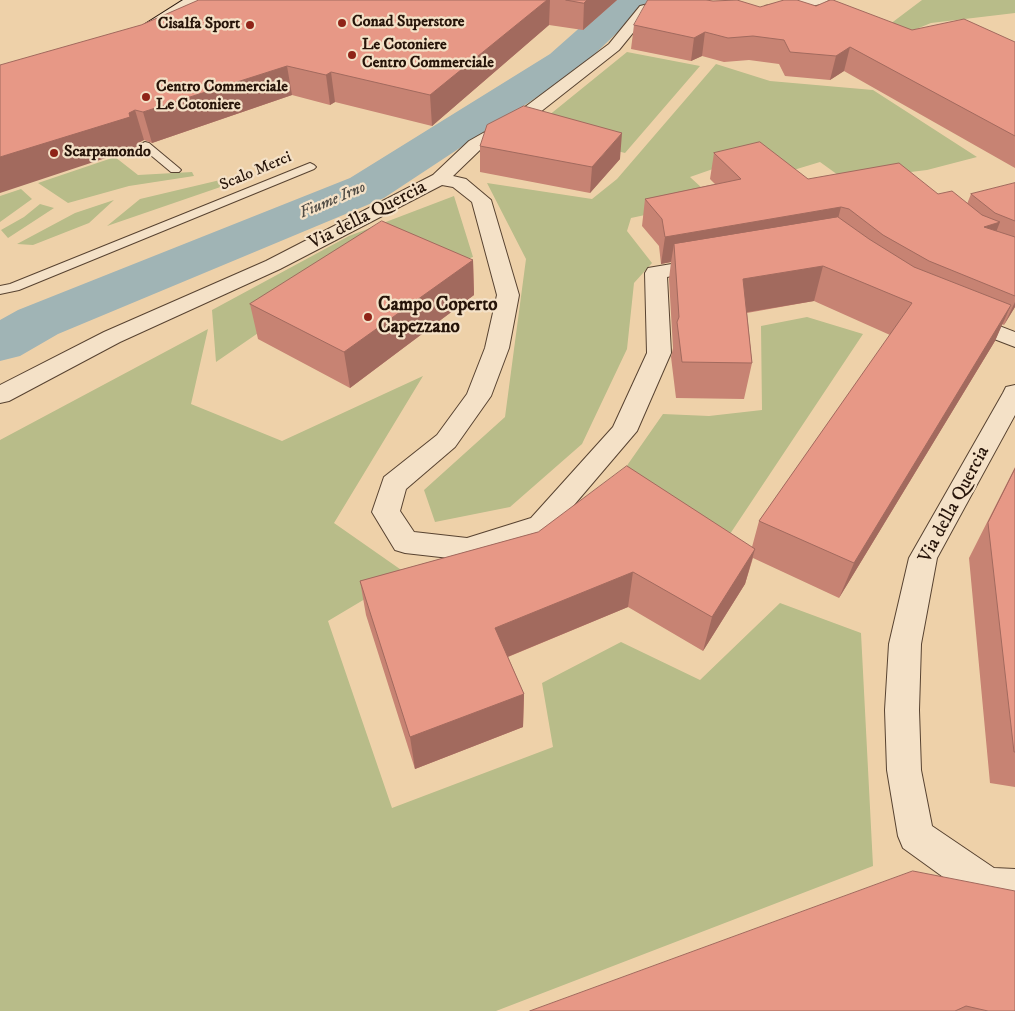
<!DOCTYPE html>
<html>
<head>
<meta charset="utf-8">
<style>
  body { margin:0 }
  canvas { display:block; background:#eed1a9 }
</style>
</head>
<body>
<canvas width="1015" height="1011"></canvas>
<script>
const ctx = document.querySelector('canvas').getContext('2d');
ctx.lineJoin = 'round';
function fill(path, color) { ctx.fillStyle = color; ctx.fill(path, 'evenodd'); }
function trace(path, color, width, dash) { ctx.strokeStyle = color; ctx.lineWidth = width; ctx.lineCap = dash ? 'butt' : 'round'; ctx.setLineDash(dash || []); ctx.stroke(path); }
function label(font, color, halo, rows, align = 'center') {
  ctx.font = font + ' "IM FELL DW Pica",serif'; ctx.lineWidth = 4.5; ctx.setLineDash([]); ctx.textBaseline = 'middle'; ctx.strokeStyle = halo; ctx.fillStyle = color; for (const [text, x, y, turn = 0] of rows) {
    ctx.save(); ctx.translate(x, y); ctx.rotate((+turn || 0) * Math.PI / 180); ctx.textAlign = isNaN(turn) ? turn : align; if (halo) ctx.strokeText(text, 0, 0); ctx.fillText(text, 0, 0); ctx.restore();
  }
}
fill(new Path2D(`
  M 922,0 L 1015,0 L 1015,13 L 931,23 L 845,58 Z
  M 627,52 L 700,66 L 625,153 L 532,129 Z
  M 716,64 L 770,81 L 873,90 L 977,157 L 927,170 L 845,180 L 820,162 L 787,172 L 753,155 L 690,177 L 715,200 L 631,218 L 627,231 L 652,263 L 634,283 L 627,349 L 582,444 L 510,507 L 435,522 L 424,490 L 505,417 L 526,259 L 487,183 L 592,199 L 617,179 Z
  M 115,157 L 138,175 L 192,172 L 194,176 L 129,186 L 68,203 L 38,183 Z
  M 237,176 L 235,182 L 107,226 L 140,199 Z
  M 21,189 L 32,199 L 0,222 L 0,196 Z
  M 454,196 L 473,257 L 443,267 L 389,243 L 216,362 L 212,310 L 349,236 Z
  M 114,200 L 89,223 L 33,245 L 17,244 L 75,213 Z
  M 40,204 L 54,208 L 8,238 L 1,230 L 24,217 Z
  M 807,317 L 863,334 L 728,537 L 619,477 L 663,414 L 709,416 L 762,410 L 761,326 Z
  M 208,329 L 191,404 L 282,441 L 423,376 L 334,523 L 407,574 L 328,621 L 392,808 L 553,747 L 542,683 L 621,642 L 700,680 L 780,603 L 861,633 L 873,866 L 496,1011 L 0,1011 L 0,440 Z`), '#b8bc89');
fill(new Path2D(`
  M 611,0 L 649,0 L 644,7 L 578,70 L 384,198 L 58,334 L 20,356 L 0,361 L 0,320 L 18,310 L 350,178 L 550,54 Z`), '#a0b4b5');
const service = new Path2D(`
  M 145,142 L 149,143 L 179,168 L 181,170 L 179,172 L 171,172 L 141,147 L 139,145 Z
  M 310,163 L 314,165 L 316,167 L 314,169 L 19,290 L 0,294 L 0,286 L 10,284 Z`);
const minor = new Path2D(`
  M 798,0 L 829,0 L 822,4 L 770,13 L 765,12 L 763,9 L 765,6 Z
  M 661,1 L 673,3 L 675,6 L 668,10 L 661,9 L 650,12 L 619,50 L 525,124 L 481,149 L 453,176 L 466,179 L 491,200 L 519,295 L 509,348 L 491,396 L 455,447 L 406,489 L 400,511 L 414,532 L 467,538 L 531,518 L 613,427 L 647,353 L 645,273 L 648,268 L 707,258 L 714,260 L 717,264 L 714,268 L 667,277 L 671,353 L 637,431 L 551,532 L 467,560 L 405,553 L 395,550 L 372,512 L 384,477 L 437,435 L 467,394 L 485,348 L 497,295 L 472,202 L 453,187 L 442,185 L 280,269 L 120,342 L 9,401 L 0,403 L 0,385 L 104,332 L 266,261 L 433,175 L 469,141 L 513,116 L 609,44 L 640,6 Z
  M 963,312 L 1015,332 L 1015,347 L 955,324 L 952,319 L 955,314 Z
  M 1015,385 L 1015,415 L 937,558 L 921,644 L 919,710 L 921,770 L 932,826 L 994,868 L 1015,869 L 1015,907 L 988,906 L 975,900 L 903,848 L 898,836 L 887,770 L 885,710 L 889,644 L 909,558 L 1003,393 L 1006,387 Z`);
const secondary = new Path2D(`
  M 183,0 L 200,0 L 155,30 L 145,30 L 143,27 L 145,24 Z`);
trace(service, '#584331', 2);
trace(minor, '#584331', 2);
trace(secondary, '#261409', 2);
fill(service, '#f4e1c7');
fill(minor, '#f4e1c7');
fill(secondary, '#f4e1c7');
fill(new Path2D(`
  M 199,0 L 617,0 L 583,30 L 549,25 L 432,126 L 335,102 L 330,105 L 292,95 L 152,143 L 144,140 L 138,143 L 139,147 L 116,155 L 141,25 Z
  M 816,6 L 912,30 L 1015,42 L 1015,168 L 844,71 L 830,80 L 785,76 L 779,64 L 749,60 L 724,62 L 702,56 L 691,61 L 631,49 L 634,25 L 760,7 Z
  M 480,146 L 620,159 L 590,193 L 480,172 Z
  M 714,153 L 808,179 L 938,194 L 967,204 L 971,194 L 1015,183 L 1015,307 L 1004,325 L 1002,324 L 995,341 L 839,598 L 753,558 L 745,584 L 703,651 L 628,607 L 508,657 L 524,694 L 523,727 L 415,769 L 366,615 L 360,581 L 538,532 L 752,547 L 759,521 L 890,335 L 814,301 L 747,313 L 752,363 L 744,399 L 676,398 L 671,357 L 673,348 L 669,279 L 671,262 L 661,264 L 659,246 L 642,226 L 645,199 L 715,184 L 710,179 Z
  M 473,260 L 474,295 L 350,388 L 258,339 L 250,304 Z
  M 1015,467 L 1015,787 L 990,783 L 969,558 Z
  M 1015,891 L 1015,1011 L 530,1011 Z`), '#c78373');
fill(new Path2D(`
  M 547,0 L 550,0 L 549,25 L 432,126 L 430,95 Z
  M 587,0 L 617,0 L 583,30 L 584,3 Z
  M 705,32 L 702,56 L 691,61 L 694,38 Z
  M 850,47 L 844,71 L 830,80 L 836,56 Z
  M 287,66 L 292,95 L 152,143 L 143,112 Z
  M 331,72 L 335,102 L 330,105 L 326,75 Z
  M 135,110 L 144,140 L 138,143 L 139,147 L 0,193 L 0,157 Z
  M 622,133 L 620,159 L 590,193 L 592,167 Z
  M 841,207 L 834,234 L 674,244 L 671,262 L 661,264 L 665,237 Z
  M 1000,222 L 989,250 L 984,227 Z
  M 473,260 L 474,295 L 350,388 L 344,352 Z
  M 823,266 L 814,301 L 736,314 L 743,279 Z
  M 1015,302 L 1015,307 L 1004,325 Z
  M 1011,305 L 995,341 L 839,598 L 854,563 Z
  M 755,549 L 745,584 L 703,651 L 712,617 Z
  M 633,572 L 628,607 L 495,662 L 495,628 Z
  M 524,694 L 523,727 L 415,769 L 410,737 Z`), '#a26a5e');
const building = new Path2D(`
  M 199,0 L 547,0 L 430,95 L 331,72 L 326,75 L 287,66 L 143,112 L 135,110 L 129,113 L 130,117 L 0,157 L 0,65 L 141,25 Z
  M 566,0 L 587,0 L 584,3 Z
  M 648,0 L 706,0 L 713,1 L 737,0 L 760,7 L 784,0 L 797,0 L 816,6 L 830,0 L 833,0 L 912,30 L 964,19 L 1015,42 L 1015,136 L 850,47 L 836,56 L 790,52 L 784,40 L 753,36 L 728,38 L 705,32 L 694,38 L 634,25 Z
  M 524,106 L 622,133 L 592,167 L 480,146 L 487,125 Z
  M 760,142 L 808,179 L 899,163 L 938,194 L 952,191 L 982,215 L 1000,222 L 984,227 L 1015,237 L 1015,296 L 929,261 L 883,235 L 849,209 L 841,207 L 665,237 L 662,219 L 645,199 L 741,179 L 714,153 Z
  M 1015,183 L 1015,221 L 995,213 L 971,194 Z
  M 838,217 L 869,239 L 914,267 L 1011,305 L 854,563 L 759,521 L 912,303 L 823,266 L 743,279 L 752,363 L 682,362 L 677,322 L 679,317 L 674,244 Z
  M 382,221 L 473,260 L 344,352 L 250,304 Z
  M 627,466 L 755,549 L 712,617 L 633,572 L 495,628 L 524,694 L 410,737 L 360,581 L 538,532 Z
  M 1015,469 L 1015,752 L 1014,752 L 988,523 Z
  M 913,871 L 1015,891 L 1015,1011 L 988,1011 L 966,1006 L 955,1011 L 530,1011 Z`);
fill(building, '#e79886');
trace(building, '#a26a5e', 1);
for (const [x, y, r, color] of [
  [342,23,5,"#8f2418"],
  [250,25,5,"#8f2418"],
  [352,55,5,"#8f2418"],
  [146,97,5,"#8f2418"],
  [54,153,5,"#8f2418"],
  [368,317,5,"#8f2418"]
]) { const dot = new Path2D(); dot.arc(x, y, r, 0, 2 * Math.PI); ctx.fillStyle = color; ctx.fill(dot); trace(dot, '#f4e1c7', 2); }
label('bold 16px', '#261409', '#f4e1c7', [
  ["Conad Superstore",352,23],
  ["Cisalfa Sport",240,25,"right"],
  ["Le Cotoniere",362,46],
  ["Centro Commerciale",362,64],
  ["Centro Commerciale",156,88],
  ["Le Cotoniere",156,106],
  ["Scarpamondo",64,153]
], 'left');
label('16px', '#261409', '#f4e1c7', [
  ["Scalo Merci",256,172,-23]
]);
label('italic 16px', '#514c45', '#f4e1c7', [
  ["Fiume Irno",333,201,-23]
]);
label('19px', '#261409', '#f4e1c7', [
  ["Via della Quercia",368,216,-27],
  ["Via della Quercia",955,505,-62]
]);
label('bold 19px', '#261409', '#f4e1c7', [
  ["Campo Coperto",378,306],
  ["Capezzano",378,328]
], 'left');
</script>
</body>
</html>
